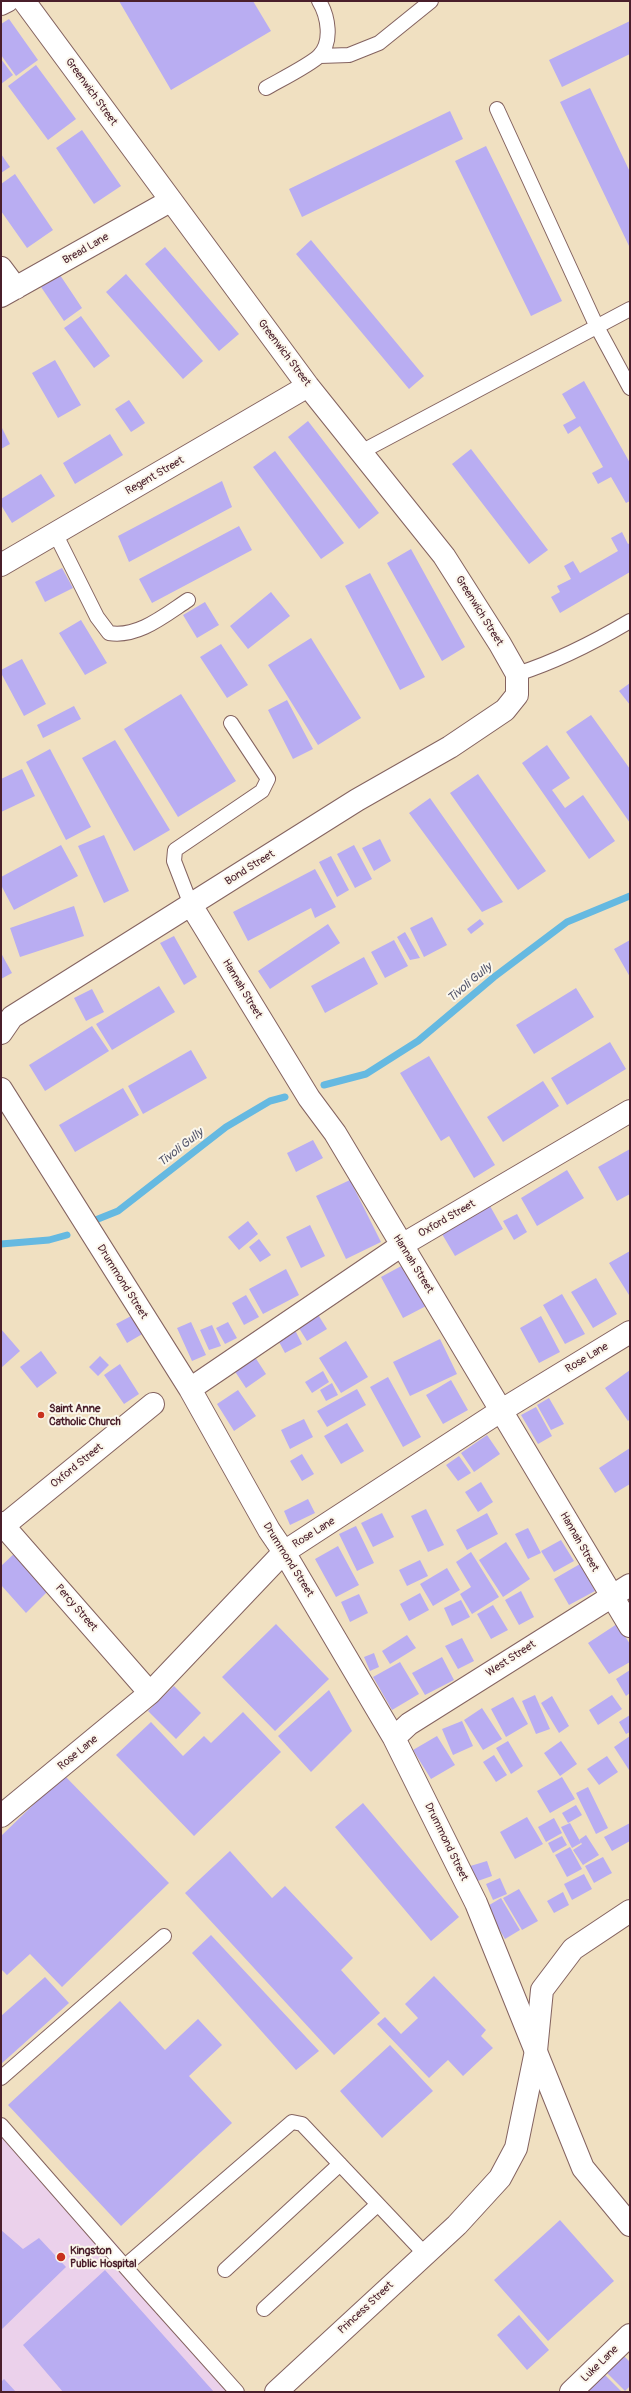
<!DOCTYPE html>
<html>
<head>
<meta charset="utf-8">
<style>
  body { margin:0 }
  #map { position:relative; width:631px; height:2393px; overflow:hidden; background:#f0e0c1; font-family:Pangolin,sans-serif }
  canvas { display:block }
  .frame { position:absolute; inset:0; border:2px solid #4a1f2b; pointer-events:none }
</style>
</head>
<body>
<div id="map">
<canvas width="631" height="2393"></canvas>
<div class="frame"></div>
</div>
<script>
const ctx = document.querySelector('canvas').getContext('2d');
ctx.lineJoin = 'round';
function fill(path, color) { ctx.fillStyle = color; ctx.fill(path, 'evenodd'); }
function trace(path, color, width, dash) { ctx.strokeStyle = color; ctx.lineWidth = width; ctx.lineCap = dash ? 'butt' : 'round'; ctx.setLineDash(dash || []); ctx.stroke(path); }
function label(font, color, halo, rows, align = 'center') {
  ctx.font = font + ' Pangolin,sans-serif'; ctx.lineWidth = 4; ctx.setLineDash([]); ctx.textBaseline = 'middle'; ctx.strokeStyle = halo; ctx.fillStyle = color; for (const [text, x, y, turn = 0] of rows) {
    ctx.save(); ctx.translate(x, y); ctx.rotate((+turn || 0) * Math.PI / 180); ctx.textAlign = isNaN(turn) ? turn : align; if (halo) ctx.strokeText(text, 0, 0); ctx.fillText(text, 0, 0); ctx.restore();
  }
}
fill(new Path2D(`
  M 1,2119 L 119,2247 L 125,2266 L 237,2392 L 1,2392 Z`), '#ebd1eb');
trace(new Path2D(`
  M 324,1085 L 366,1074 L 418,1041 L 494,977 L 567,922 L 630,896
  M 93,1221 L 118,1211 L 226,1127 L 270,1101 L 285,1097
  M 1,1244 L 49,1240 L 67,1235`), '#65b9e1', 7);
fill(new Path2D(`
  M 119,1 L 253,1 L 271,31 L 171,90 Z
  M 9,19 L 38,60 L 16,76 L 1,55 L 1,24 Z
  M 630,21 L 630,54 L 562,87 L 549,60 Z
  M 1,59 L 13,75 L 1,84 Z
  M 36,65 L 76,119 L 48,140 L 8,86 Z
  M 590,88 L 630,172 L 630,248 L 560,102 Z
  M 450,111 L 463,139 L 302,217 L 289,189 Z
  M 82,130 L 121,186 L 94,204 L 56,148 Z
  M 486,146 L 562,301 L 531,316 L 455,161 Z
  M 1,154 L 10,167 L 1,173 Z
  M 15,174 L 53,230 L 27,248 L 1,211 L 1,184 Z
  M 311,240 L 424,376 L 409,389 L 296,254 Z
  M 165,247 L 239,334 L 219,351 L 145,264 Z
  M 126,274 L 203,361 L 183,379 L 106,292 Z
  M 60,275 L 82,308 L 64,321 L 41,287 Z
  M 81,316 L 110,356 L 94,368 L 64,328 Z
  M 55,360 L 81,405 L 58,418 L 32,373 Z
  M 584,381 L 630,463 L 630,501 L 626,503 L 611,477 L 598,484 L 592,473 L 603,467 L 580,426 L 568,434 L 563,425 L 576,418 L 562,394 Z
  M 129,400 L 145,423 L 131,432 L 115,409 Z
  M 308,421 L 379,513 L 359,529 L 288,437 Z
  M 1,426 L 10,444 L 1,449 Z
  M 110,434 L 123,455 L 75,484 L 63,463 Z
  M 471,449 L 548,550 L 529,564 L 452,464 Z
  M 275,451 L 344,543 L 321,559 L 253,467 Z
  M 41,474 L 55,496 L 12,523 L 1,505 L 1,499 Z
  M 222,481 L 232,507 L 129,562 L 118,536 Z
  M 239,526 L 252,550 L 152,603 L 139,579 Z
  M 622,532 L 628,544 L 630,543 L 630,572 L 560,613 L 551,597 L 560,592 L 557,586 L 571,579 L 564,566 L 573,561 L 580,573 L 618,551 L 611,538 Z
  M 411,549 L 465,647 L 442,661 L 387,563 Z
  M 62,568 L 73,588 L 45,602 L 35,582 Z
  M 370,573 L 425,677 L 400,690 L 345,586 Z
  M 271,592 L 290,616 L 248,649 L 230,626 Z
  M 205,602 L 219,625 L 197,638 L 183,615 Z
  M 81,620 L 107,663 L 85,675 L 59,633 Z
  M 311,638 L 361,718 L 318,745 L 268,665 Z
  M 221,644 L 248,685 L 227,698 L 200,657 Z
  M 22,659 L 46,704 L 24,716 L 1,673 L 1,670 Z
  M 630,683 L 630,705 L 619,691 Z
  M 181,694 L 236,781 L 178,817 L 124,729 Z
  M 287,700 L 313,749 L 293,759 L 268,710 Z
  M 74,706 L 81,719 L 43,738 L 37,725 Z
  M 591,715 L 630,769 L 630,823 L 566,732 Z
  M 115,740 L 170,830 L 134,851 L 82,758 Z
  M 547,745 L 570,778 L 552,790 L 565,808 L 583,795 L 615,841 L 589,859 L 522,763 Z
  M 50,749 L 91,827 L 66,840 L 26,762 Z
  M 22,769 L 35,796 L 1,812 L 1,779 Z
  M 478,774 L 546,871 L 518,890 L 450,793 Z
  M 430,798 L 503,902 L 482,912 L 409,813 Z
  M 104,835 L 129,891 L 104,903 L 78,846 Z
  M 380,839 L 391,861 L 374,871 L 362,848 Z
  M 61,845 L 78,876 L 14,910 L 1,885 L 1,877 Z
  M 354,845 L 372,879 L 355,888 L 337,854 Z
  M 331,856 L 349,890 L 337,897 L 319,862 Z
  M 315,869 L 336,907 L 315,918 L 311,908 L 248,941 L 233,912 Z
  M 74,906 L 84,936 L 20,957 L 10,928 Z
  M 432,917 L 447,945 L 424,957 L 410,928 Z
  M 480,919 L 484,924 L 471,934 L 467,929 Z
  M 328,924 L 340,943 L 270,989 L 258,971 Z
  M 405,932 L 420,958 L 410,960 L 397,937 Z
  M 174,936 L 197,977 L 184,985 L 160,943 Z
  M 394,940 L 408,966 L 385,978 L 371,952 Z
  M 630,940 L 630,977 L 614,949 Z
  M 1,953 L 12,973 L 1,979 Z
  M 364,957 L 378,984 L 325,1013 L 311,986 Z
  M 159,986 L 175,1012 L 112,1050 L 96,1024 Z
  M 576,988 L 594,1017 L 534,1054 L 516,1025 Z
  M 92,989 L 104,1012 L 86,1021 L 74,998 Z
  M 92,1026 L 109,1051 L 45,1091 L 29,1065 Z
  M 610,1042 L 626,1069 L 567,1105 L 551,1078 Z
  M 191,1050 L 207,1078 L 143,1114 L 128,1086 Z
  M 429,1056 L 495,1165 L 474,1178 L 449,1136 L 441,1141 L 400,1073 Z
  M 543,1081 L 559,1106 L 503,1142 L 487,1117 Z
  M 123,1088 L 139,1115 L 75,1152 L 59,1125 Z
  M 313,1140 L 323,1158 L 296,1172 L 287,1153 Z
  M 630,1149 L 630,1194 L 617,1201 L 598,1167 Z
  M 567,1170 L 584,1198 L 537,1226 L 521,1198 Z
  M 350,1180 L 381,1242 L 346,1259 L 316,1196 Z
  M 490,1206 L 503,1229 L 455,1256 L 442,1234 Z
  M 517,1214 L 527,1232 L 514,1240 L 503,1221 Z
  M 248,1221 L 258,1234 L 239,1250 L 228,1237 Z
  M 310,1225 L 325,1256 L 301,1268 L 286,1237 Z
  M 259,1239 L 271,1255 L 260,1262 L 249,1247 Z
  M 630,1251 L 630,1294 L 629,1295 L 609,1263 Z
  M 405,1264 L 428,1305 L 403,1318 L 381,1277 Z
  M 286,1269 L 299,1295 L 263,1314 L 249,1289 Z
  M 596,1278 L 617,1314 L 593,1328 L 571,1292 Z
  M 562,1294 L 585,1334 L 565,1344 L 543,1305 Z
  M 246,1295 L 259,1317 L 244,1325 L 232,1303 Z
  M 317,1313 L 327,1329 L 307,1341 L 297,1325 Z
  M 133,1315 L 144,1333 L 127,1343 L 116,1324 Z
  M 541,1316 L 560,1352 L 539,1363 L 520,1328 Z
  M 191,1322 L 206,1355 L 192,1361 L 177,1328 Z
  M 228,1322 L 237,1338 L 225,1344 L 216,1328 Z
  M 212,1325 L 221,1346 L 209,1350 L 200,1330 Z
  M 1,1329 L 20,1351 L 1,1368 Z
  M 295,1330 L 302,1344 L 285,1353 L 278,1340 Z
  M 440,1339 L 457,1374 L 410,1396 L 393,1362 Z
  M 346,1341 L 368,1377 L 341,1393 L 319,1358 Z
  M 41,1351 L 57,1373 L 37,1388 L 20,1367 Z
  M 253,1354 L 266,1374 L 246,1388 L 232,1367 Z
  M 100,1356 L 109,1365 L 98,1376 L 89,1367 Z
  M 120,1364 L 139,1394 L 124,1404 L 104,1375 Z
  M 630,1370 L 630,1419 L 628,1421 L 605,1388 Z
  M 323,1371 L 329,1382 L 312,1393 L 305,1382 Z
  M 388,1377 L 421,1437 L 403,1447 L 370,1387 Z
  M 451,1380 L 468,1410 L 443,1424 L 426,1395 Z
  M 332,1383 L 338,1395 L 326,1401 L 320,1390 Z
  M 357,1389 L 366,1405 L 327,1427 L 317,1411 Z
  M 238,1390 L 256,1416 L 234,1431 L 217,1404 Z
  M 549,1398 L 564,1424 L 551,1430 L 537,1405 Z
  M 536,1407 L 552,1436 L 538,1444 L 521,1415 Z
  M 304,1419 L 313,1437 L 290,1449 L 281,1430 Z
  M 347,1423 L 364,1451 L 341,1464 L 324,1436 Z
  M 487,1435 L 500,1454 L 474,1472 L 461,1453 Z
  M 630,1448 L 630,1484 L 615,1493 L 599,1468 Z
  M 302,1454 L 314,1474 L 302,1481 L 290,1461 Z
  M 459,1456 L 471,1473 L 458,1481 L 446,1465 Z
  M 481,1482 L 493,1502 L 478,1512 L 465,1492 Z
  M 308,1499 L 315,1513 L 290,1525 L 284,1511 Z
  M 426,1509 L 444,1545 L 428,1552 L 411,1516 Z
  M 382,1513 L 394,1537 L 373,1547 L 361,1523 Z
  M 487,1513 L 498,1534 L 467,1550 L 456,1530 Z
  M 356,1526 L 374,1563 L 357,1571 L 339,1534 Z
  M 528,1528 L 541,1553 L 528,1559 L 515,1534 Z
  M 561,1540 L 574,1561 L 554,1572 L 541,1551 Z
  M 506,1542 L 530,1579 L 503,1597 L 479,1560 Z
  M 338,1546 L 359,1585 L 336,1597 L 315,1559 Z
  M 16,1552 L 50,1589 L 26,1613 L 1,1585 L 1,1566 Z
  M 471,1552 L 499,1597 L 472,1614 L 460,1594 L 471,1587 L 456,1562 Z
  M 420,1560 L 428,1576 L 407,1586 L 399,1570 Z
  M 580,1564 L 595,1591 L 569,1605 L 554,1579 Z
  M 447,1568 L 460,1590 L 433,1606 L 420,1584 Z
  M 521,1591 L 534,1617 L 519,1625 L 505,1600 Z
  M 420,1593 L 429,1610 L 409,1621 L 400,1604 Z
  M 359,1594 L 368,1613 L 350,1622 L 341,1602 Z
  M 461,1600 L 470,1617 L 452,1626 L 444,1608 Z
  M 493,1605 L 508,1630 L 491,1639 L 477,1614 Z
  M 276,1624 L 329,1679 L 275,1731 L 222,1677 Z
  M 617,1624 L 630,1644 L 630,1662 L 609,1674 L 588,1643 Z
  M 407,1635 L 416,1648 L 390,1664 L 382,1651 Z
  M 462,1638 L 474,1661 L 458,1669 L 445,1646 Z
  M 374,1653 L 379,1667 L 370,1671 L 364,1657 Z
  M 442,1657 L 454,1680 L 425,1695 L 412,1673 Z
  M 400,1662 L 419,1694 L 392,1710 L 373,1677 Z
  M 630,1670 L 630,1693 L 626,1696 L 616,1679 Z
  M 174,1686 L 201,1713 L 176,1739 L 148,1711 Z
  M 329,1690 L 352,1731 L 311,1772 L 278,1736 Z
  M 535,1695 L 550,1729 L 536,1734 L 522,1701 Z
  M 612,1695 L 622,1709 L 598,1725 L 589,1710 Z
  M 552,1696 L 569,1726 L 559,1733 L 541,1703 Z
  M 513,1697 L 528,1724 L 506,1737 L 491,1709 Z
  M 482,1708 L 502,1739 L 483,1750 L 464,1720 Z
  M 243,1712 L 281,1752 L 194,1836 L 116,1755 L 151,1722 L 183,1756 L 204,1736 L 211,1743 Z
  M 630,1715 L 630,1732 L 626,1734 L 619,1722 Z
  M 462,1721 L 473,1746 L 453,1755 L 442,1729 Z
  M 437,1736 L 455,1765 L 431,1779 L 413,1750 Z
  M 630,1736 L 630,1769 L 629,1770 L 614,1747 Z
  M 508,1741 L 523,1766 L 511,1774 L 496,1748 Z
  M 561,1741 L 577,1764 L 560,1776 L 544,1753 Z
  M 494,1755 L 507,1775 L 496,1782 L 483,1762 Z
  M 607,1756 L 618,1772 L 599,1785 L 587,1769 Z
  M 64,1775 L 169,1883 L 62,1987 L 30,1954 L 7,1975 L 1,1969 L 1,1836 Z
  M 562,1777 L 575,1799 L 550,1813 L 537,1791 Z
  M 588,1787 L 608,1828 L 596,1834 L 576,1793 Z
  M 363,1803 L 459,1917 L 431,1941 L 335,1827 Z
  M 576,1805 L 582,1815 L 568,1823 L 562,1813 Z
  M 527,1817 L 543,1844 L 515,1859 L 500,1832 Z
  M 554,1818 L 562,1833 L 546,1842 L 538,1827 Z
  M 570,1823 L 581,1843 L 572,1848 L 561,1827 Z
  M 630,1823 L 630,1841 L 612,1851 L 604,1837 Z
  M 586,1835 L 599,1855 L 583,1865 L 573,1850 L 582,1844 L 579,1840 Z
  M 562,1836 L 567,1845 L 553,1853 L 548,1843 Z
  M 570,1847 L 582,1869 L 567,1877 L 555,1855 Z
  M 230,1851 L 272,1898 L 285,1886 L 353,1958 L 341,1970 L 380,2013 L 334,2055 L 185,1893 Z
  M 603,1857 L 612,1873 L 594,1883 L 585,1866 Z
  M 487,1861 L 492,1876 L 472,1883 L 467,1867 Z
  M 584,1874 L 592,1889 L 572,1900 L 564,1884 Z
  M 500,1878 L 507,1894 L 493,1900 L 486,1884 Z
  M 519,1889 L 538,1921 L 522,1930 L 503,1898 Z
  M 563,1892 L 569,1905 L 554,1913 L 547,1901 Z
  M 501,1898 L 520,1930 L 505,1939 L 486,1907 Z
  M 211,1935 L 319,2051 L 296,2070 L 192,1953 Z
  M 434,1976 L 486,2030 L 481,2036 L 493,2048 L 463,2076 L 448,2060 L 429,2078 L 377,2024 L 385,2017 L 401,2034 L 418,2018 L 405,2004 Z
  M 45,1977 L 69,2003 L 1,2064 L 1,2016 Z
  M 120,2001 L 165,2050 L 198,2019 L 222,2045 L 189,2076 L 232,2123 L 121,2226 L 8,2105 Z
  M 390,2045 L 433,2091 L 382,2138 L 340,2091 Z
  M 560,2220 L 614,2281 L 548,2341 L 494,2280 Z
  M 1,2230 L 23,2249 L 39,2238 L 66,2267 L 1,2330 Z
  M 105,2270 L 214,2392 L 63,2392 L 23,2345 Z
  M 519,2315 L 549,2350 L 527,2370 L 497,2335 Z
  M 619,2351 L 630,2362 L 630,2386 L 625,2391 L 602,2368 Z
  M 602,2372 L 622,2392 L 581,2392 Z
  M 4,2379 L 16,2392 L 1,2392 L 1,2382 Z`), '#b9adf2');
const lane = new Path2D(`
  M 320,56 L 349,55 L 379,43 L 431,1
  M 266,88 C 278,81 310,65 319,56 C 333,42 328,16 319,1
  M 497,109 L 596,325 L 630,388
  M 361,452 L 630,309
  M 55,533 L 97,617 L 109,633 C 138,638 165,615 188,600
  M 517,674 C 558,661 593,643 630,621
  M 191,905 L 174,861 L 175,850 L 262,791 L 268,779 L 231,723
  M 1,2078 L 164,1936
  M 1,2125 L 142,2286 L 237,2392
  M 125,2266 L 292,2122 L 302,2124 L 425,2254
  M 225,2270 L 340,2164
  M 264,2309 L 377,2205`);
const street = new Path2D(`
  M 1,4 L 7,1
  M 1,268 L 16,288
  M 1,296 L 170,201
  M 1,565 L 308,386
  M 191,905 L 309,1098 L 335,1133 L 630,1626
  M 1,1033 L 12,1017 L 357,800 L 450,747 L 505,710 L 517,695 L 517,674 L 500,644 L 444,556 L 308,386 L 24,1
  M 1,1089 L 190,1389 L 269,1530 L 284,1552 L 394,1738 L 476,1903 L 583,2168 L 630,2225
  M 190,1389 L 402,1245 L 630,1111
  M 1,1523 L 150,1693
  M 1,1528 L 153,1404
  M 394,1738 L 409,1724 L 630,1585
  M 1,1816 L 150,1693 L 284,1552 L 502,1410 L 630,1332
  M 571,2392 L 630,2335`);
const secondary = new Path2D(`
  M 276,2392 L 457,2225 L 500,2178 L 516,2148 L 536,2051 L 542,1990 L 573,1949 L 630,1911`);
trace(lane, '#846360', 16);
trace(street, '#846360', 24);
trace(secondary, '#846360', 24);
trace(lane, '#fff', 14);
trace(street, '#fff', 22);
trace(secondary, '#fff', 22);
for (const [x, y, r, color] of [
  [41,1415,4,"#c8321e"],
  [61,2257,5,"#c8321e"]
]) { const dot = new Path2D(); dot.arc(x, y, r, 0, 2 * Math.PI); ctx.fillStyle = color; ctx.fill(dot); trace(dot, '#fbf7ec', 1.5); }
label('11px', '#4a1f2b', '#fbf7ec', [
  ["Greenwich Street",91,92,54],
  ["Bread Lane",86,249,-30],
  ["Greenwich Street",284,353,53],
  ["Regent Street",155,476,-30],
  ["Greenwich Street",479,611,58],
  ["Bond Street",250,868,-32],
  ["Hannah Street",242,989,59],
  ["Oxford Street",447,1219,-30],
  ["Hannah Street",413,1264,58],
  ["Drummond Street",122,1282,58],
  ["Rose Lane",587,1358,-31],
  ["Oxford Street",77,1466,-39],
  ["Rose Lane",314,1533,-32],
  ["Hannah Street",579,1542,60],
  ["Drummond Street",288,1560,58],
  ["Percy Street",76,1608,49],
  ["West Street",511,1659,-33],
  ["Rose Lane",78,1753,-39],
  ["Drummond Street",446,1842,64],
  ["Princess Street",366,2308,-43],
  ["Luke Lane",600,2364,-44]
]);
label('bold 11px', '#4a1f2b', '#fbf7ec', [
  ["Saint Anne",49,1409],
  ["Catholic Church",49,1422],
  ["Kingston",70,2251],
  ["Public Hospital",70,2264]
], 'left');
label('italic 12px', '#53556b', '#fbf7ec', [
  ["Tivoli Gully",470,983,-40],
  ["Tivoli Gully",181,1148,-38]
]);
</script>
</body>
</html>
